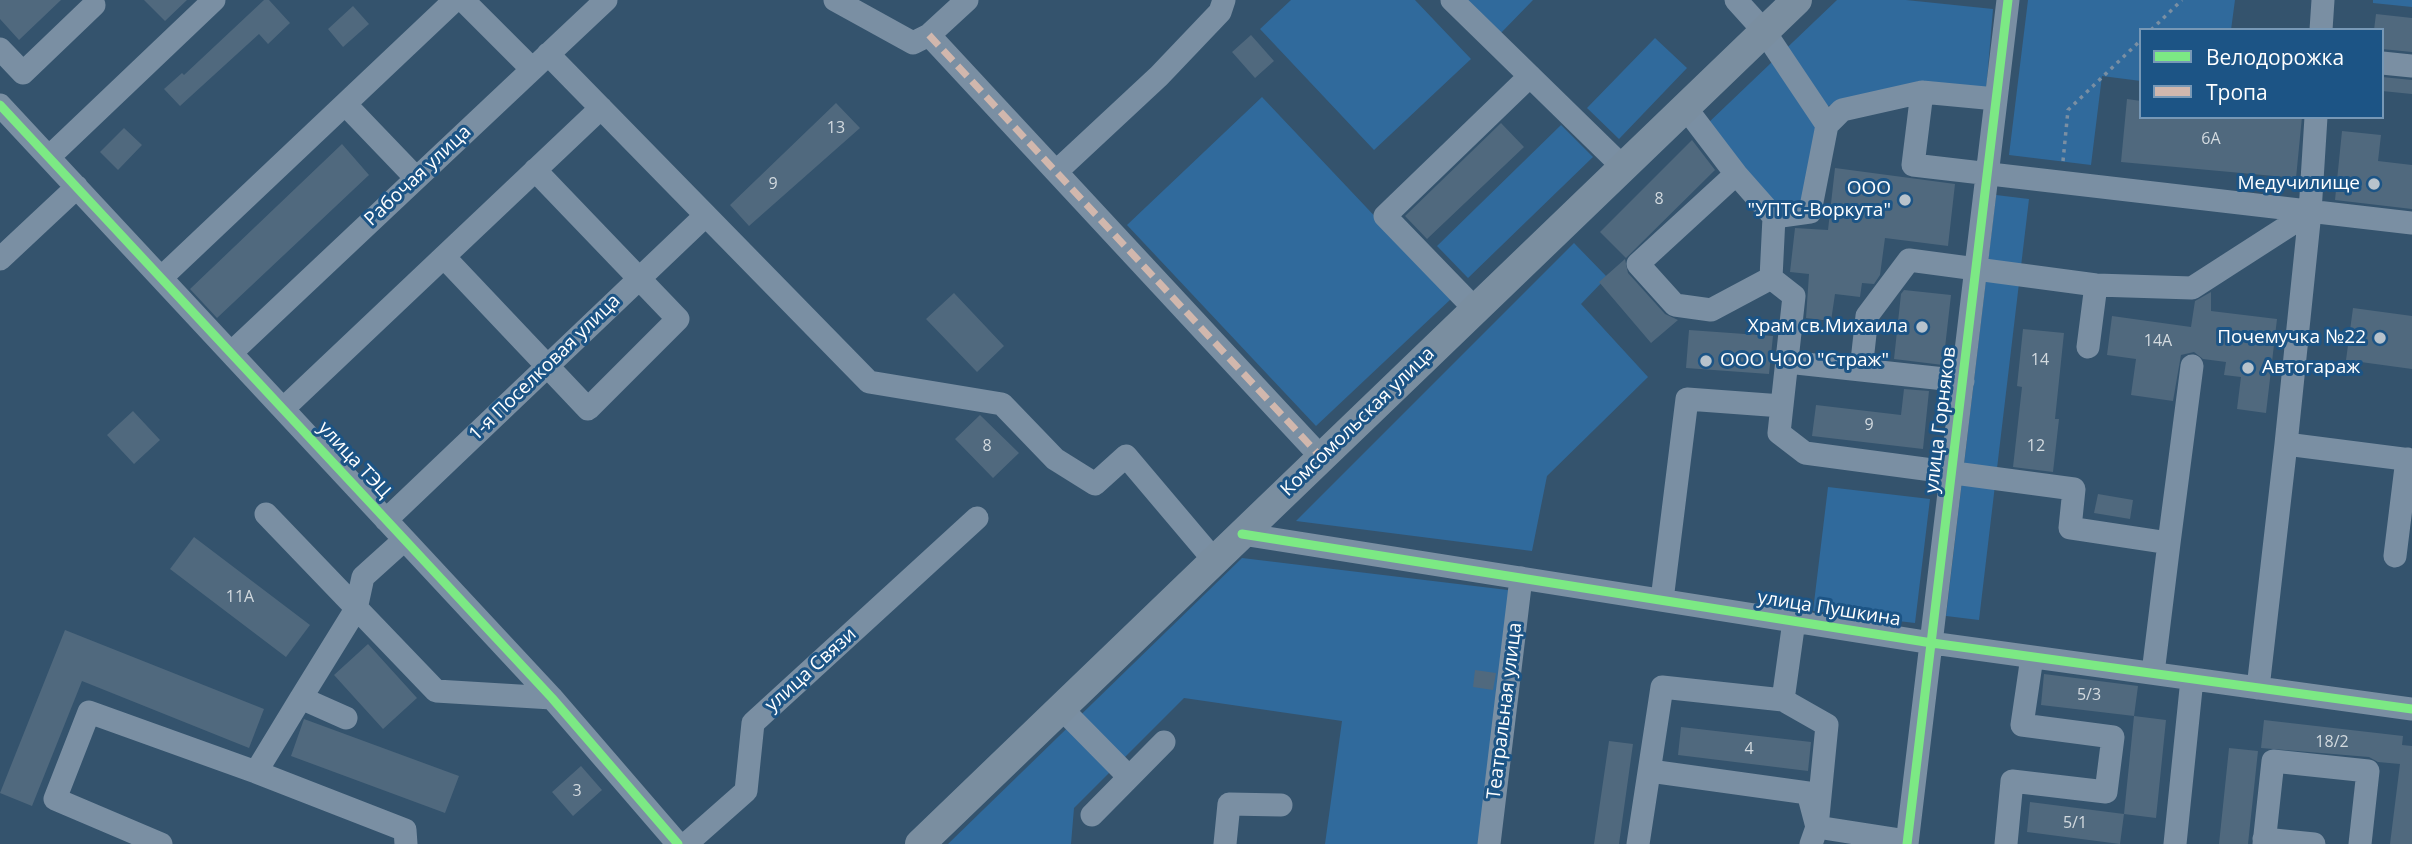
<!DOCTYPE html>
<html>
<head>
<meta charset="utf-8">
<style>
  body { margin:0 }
  #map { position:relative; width:2412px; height:844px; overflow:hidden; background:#34536d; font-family:"Open Sans",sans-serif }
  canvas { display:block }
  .legend { position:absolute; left:2139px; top:28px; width:245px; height:91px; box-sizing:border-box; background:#1c5485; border:2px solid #7798b6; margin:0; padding:9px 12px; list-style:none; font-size:21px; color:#fff }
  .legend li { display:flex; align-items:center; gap:14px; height:35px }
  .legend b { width:35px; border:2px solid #7798b6 }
</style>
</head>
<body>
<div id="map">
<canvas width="2412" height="844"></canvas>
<ul class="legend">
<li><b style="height:9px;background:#7ce984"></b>Велодорожка</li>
<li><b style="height:9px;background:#d1b7ad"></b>Тропа</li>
</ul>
</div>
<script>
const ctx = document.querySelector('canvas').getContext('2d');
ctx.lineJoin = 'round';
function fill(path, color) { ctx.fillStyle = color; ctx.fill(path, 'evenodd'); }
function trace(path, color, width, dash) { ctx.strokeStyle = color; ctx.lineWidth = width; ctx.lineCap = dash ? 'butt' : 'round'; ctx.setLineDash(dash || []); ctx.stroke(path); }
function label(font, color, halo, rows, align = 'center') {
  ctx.font = font + ' "Open Sans",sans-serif'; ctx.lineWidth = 6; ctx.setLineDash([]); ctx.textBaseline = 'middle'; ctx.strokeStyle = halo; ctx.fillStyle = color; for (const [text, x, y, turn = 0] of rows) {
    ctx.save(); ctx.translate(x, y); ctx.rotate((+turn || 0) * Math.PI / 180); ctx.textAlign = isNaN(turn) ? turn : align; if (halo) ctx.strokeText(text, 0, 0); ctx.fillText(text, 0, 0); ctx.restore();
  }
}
fill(new Path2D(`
  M 1291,0 L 1415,0 L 1471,59 L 1374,150 L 1260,29 Z
  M 1463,0 L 1533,0 L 1499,35 Z
  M 1837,0 L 1906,0 L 1993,9 L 1986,92 L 1917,84 L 1824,107 L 1804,203 L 1779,208 L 1706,125 Z
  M 2028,0 L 2235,0 L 2231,30 L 2141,30 L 2141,81 L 2102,76 L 2091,165 L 2009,155 Z
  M 2373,0 L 2412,0 L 2412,7 L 2373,3 Z
  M 1655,38 L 1687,68 L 1619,139 L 1587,108 Z
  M 1262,97 L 1452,298 L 1316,426 L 1127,225 Z
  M 1561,125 L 1593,157 L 1468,278 L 1437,246 Z
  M 1996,195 L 2029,199 L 1979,620 L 1946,616 Z
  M 1574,243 L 1607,277 L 1581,304 L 1648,377 L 1547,476 L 1532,551 L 1296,521 Z
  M 1828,487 L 1930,499 L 1915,623 L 1813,611 Z
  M 1242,558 L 1516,591 L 1482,844 L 1325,844 L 1342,721 L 1184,698 L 1074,808 L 1071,844 L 948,844 Z`), '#306a9c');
fill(new Path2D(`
  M 0,0 L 61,0 L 19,40 L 0,19 Z
  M 144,0 L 187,0 L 165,21 Z
  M 264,0 L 269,0 L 290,23 L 268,44 L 259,34 L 180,106 L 164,89 L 182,73 L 184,75 Z
  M 353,6 L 369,24 L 343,47 L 328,29 Z
  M 2376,14 L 2412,18 L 2412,52 L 2382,49 L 2382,30 L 2374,30 Z
  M 1251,35 L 1274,61 L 1255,78 L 1232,52 Z
  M 2382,77 L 2412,80 L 2412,94 L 2382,91 Z
  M 2127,99 L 2141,101 L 2141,117 L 2302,117 L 2296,178 L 2121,162 Z
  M 836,103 L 860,128 L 749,226 L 730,205 Z
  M 1501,123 L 1524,147 L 1427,239 L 1405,216 Z
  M 124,128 L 142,145 L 118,170 L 100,152 Z
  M 2342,131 L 2381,135 L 2378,161 L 2412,165 L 2412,209 L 2335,200 Z
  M 1692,140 L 1715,170 L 1626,258 L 1600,232 Z
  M 342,144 L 369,175 L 217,318 L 190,289 Z
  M 1835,168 L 1955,184 L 1948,246 L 1885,238 L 1880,275 L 1874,284 L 1862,283 L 1860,297 L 1835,294 L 1831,321 L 1806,318 L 1809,274 L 1790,272 L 1795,228 L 1828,230 Z
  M 1625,259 L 1628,273 L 1665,314 L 1678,320 L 1651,343 L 1599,282 Z
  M 1904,290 L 1951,295 L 1943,365 L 1894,359 L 1901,294 Z
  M 2211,292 L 2211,311 L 2277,319 L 2266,413 L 2237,409 L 2241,377 L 2224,375 L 2226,362 L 2203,359 L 2194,352 L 2181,355 L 2173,401 L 2131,395 L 2136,359 L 2107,355 L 2112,316 L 2191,327 L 2195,301 Z
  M 954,293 L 1004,346 L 977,372 L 926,319 Z
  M 2353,308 L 2412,316 L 2412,369 L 2346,360 Z
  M 2023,329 L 2064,333 L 2055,419 L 2059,419 L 2053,472 L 2013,467 L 2022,387 L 2017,386 Z
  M 1689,330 L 1773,336 L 1769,374 L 1686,368 Z
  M 1904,389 L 1929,391 L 1923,449 L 1812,436 L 1816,405 L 1901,415 Z
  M 133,411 L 160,440 L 134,464 L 107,435 Z
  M 980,415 L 1019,453 L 993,478 L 955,439 Z
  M 2098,494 L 2133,500 L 2130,519 L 2094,513 Z
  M 194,537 L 310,625 L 286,657 L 170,569 Z
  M 65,630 L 264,709 L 249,748 L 82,681 L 32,806 L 0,793 Z
  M 368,644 L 417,698 L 383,729 L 334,675 Z
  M 1475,670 L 1496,673 L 1493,690 L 1473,687 Z
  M 2044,674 L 2138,686 L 2134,716 L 2041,705 Z
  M 2134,716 L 2166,720 L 2156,818 L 2124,814 Z
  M 304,719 L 459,776 L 445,813 L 291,756 Z
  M 2264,720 L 2403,736 L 2402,745 L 2412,746 L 2412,844 L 2390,844 L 2400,764 L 2378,762 L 2369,757 L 2261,748 Z
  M 1681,727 L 1811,742 L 1808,771 L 1678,755 Z
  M 1609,741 L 1633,744 L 1619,844 L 1594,844 Z
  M 2229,748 L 2258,751 L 2248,844 L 2219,844 Z
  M 581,766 L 602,790 L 573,816 L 552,792 Z
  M 2030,802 L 2124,814 L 2120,844 L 2027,832 Z`), '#50697e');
trace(new Path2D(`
  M 2151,30 L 2182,0
  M 2063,161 L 2068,110 L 2141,40`), '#7a8fa3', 3.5, [3.5, 5]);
trace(new Path2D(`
  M 463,0 L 532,69
  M 835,0 L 913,43 L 929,35 L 967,0
  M 1452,0 L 1623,167
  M 1736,0 L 1764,31 L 1827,125 L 1810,212 L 1774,217 L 1771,278 L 1794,296 L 1779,433 L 1805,453 L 2074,489 L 2070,528 L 2169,543 L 2153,673
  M 2321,30 L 2323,0
  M 929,35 L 1321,457
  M 0,49 L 23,73 L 94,5
  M 548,54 L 869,382 L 1002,404 L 1055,459 L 1095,484 L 1126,456 L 1214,560
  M 2382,63 L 2412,66
  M 1922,92 L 1913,165 L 2412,223
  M 345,104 L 416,178
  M 0,105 L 552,698 L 678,844
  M 1685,107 L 1736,174 L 1638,264 L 1675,305 L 1711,310 L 1771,278
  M 1827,125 L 1842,110 L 1922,92 L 1996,99
  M 49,157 L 214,0
  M 1057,171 L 1159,76 L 1220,12 L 1224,0
  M 1736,174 L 1774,217
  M 444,257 L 588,409 L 678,319 L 535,170
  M 0,259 L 77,187
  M 161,278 L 455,0
  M 1475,309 L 1385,216 L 1530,76
  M 2088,347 L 2096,285
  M 231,353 L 606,0
  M 1787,362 L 1963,381
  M 1861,370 L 1867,316 L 1909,260 L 2096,285 L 2192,288 L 2310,212 L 2316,117
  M 283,409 L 601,108
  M 2286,444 L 2310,212
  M 266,514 L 436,691 L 552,698
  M 386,520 L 705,216
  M 1242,534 L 1932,643 L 2412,709
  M 2169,543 L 2192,366
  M 2395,556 L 2407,459
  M 1662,600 L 1687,399 L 1782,406
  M 2258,688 L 2286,444 L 2412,460
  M 301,698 L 356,609 L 363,577 L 404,540
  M 1783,700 L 1827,725 L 1817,827 L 1811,844
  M 1061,708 L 1129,777
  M 1650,771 L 1808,793 L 1817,827 L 1907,841
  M 256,772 L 301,698 L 346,718
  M 1092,815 L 1164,742
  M 2264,839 L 2314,844
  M 161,844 L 55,799 L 89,712 L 256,772 L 405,830 L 406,844
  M 686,844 L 746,791 L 753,723 L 977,518
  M 1225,844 L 1229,804 L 1281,805
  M 1489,844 L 1521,578
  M 1638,844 L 1662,687 L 1783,700 L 1794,621
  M 1907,844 L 2008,0
  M 2006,844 L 2012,781 L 2106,792 L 2113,737 L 2022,725 L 2032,657
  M 2175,844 L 2192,679
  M 2264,844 L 2273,761 L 2368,771 L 2360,844`), '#7a8fa3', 23);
trace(new Path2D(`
  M 920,844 L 1797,0`), '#7a8ea0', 30);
trace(new Path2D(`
  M 929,35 L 1321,457`), '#d1b7ad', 7, [14, 7]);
trace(new Path2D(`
  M 0,105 L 552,698 L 678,844
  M 1242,534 L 1932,643 L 2412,709
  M 1907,844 L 2008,0`), '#7ce984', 9);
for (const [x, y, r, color] of [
  [2374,184,7,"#b8c3cc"],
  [1905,200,7,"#b8c3cc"],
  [1922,327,7,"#b8c3cc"],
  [2380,338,7,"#b8c3cc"],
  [1706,361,7,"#b8c3cc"],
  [2248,368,7,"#b8c3cc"]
]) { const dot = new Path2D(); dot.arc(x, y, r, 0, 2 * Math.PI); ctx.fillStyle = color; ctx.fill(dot); trace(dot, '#1c5485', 2.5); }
label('16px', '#d3dadf', null, [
  ["13",836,128],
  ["6А",2211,139],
  ["9",773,184],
  ["8",1659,199],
  ["14А",2158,341],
  ["14",2040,360],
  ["9",1869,425],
  ["8",987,446],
  ["12",2036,446],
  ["11А",240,597],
  ["5/3",2089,695],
  ["18/2",2332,742],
  ["4",1749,749],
  ["3",577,791],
  ["5/1",2075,823]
]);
label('19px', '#fff', '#1c5485', [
  ["Рабочая улица",418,176,-43],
  ["1-я Поселковая улица",545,368,-44],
  ["улица Горняков",1941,420,-83],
  ["Комсомольская улица",1358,422,-44],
  ["улица ТЭЦ",354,460,47],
  ["улица Пушкина",1829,609,9],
  ["улица Связи",811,670,-42],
  ["Театральная улица",1505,711,-83]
]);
label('19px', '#fff', '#1c5485', [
  ["Медучилище",2360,184],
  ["ООО",1891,189],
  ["\"УПТС-Воркута\"",1891,211],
  ["Храм св.Михаила",1908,327],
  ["Почемучка №22",2366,338],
  ["ООО ЧОО \"Страж\"",1720,361,"left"],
  ["Автогараж",2262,368,"left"]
], 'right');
</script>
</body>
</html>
